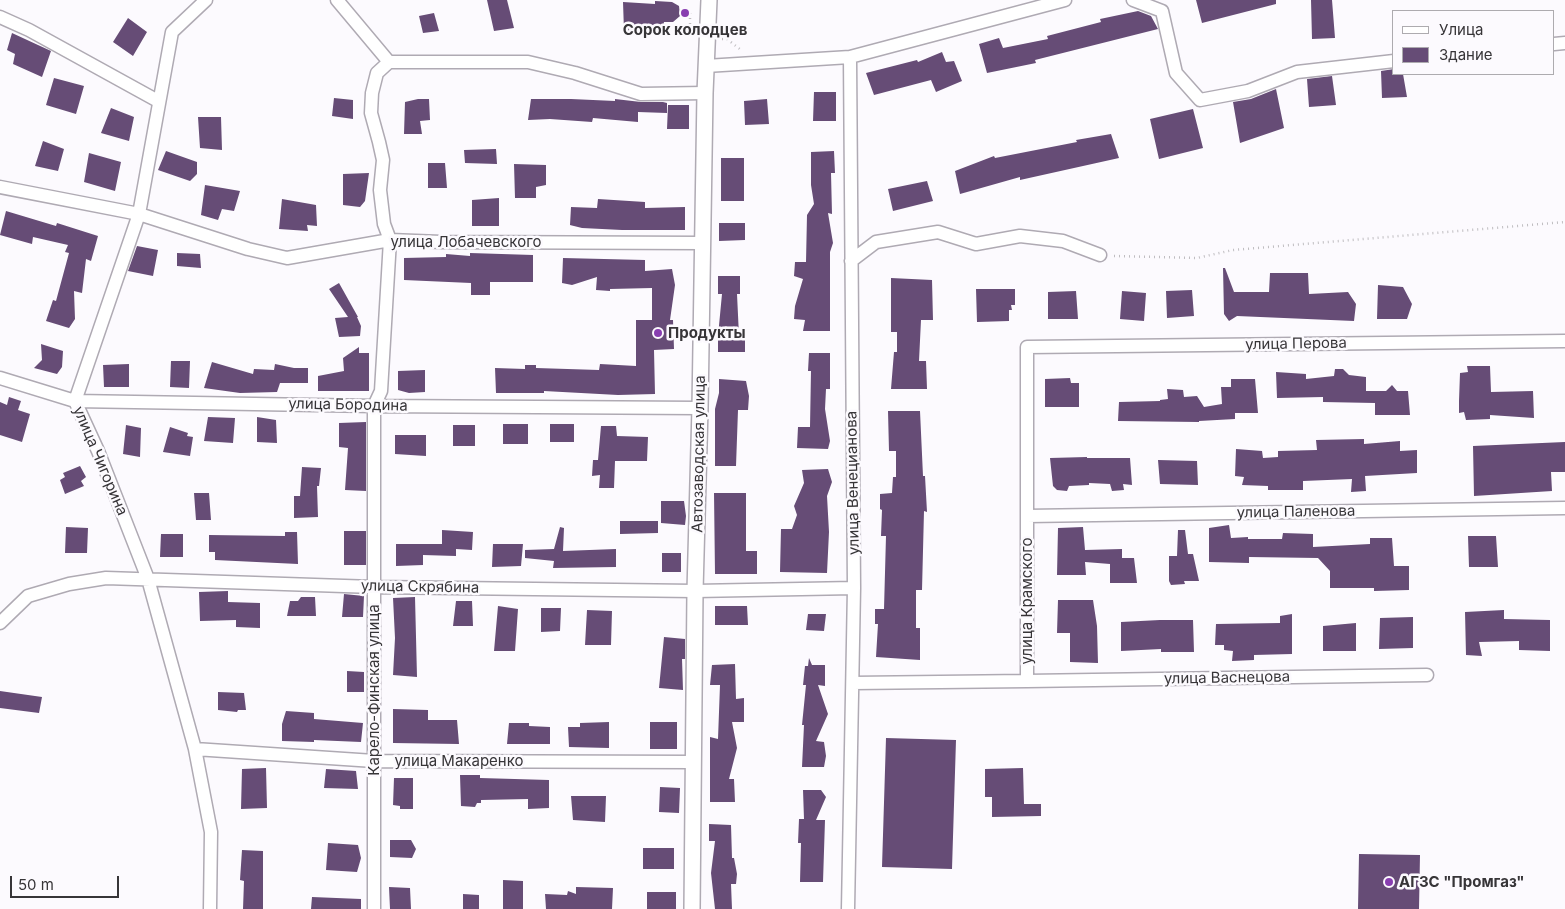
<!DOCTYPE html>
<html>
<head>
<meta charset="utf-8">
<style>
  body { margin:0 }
  #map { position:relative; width:1565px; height:909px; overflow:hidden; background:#fcfafe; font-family:Inter,sans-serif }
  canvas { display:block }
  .legend { position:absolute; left:1392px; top:10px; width:162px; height:65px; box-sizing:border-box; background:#fcfafe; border:1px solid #adabaf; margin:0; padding:6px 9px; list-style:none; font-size:15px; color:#373538 }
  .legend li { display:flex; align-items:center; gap:10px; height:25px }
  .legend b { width:25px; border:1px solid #adabaf }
  .scale { position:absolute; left:10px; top:876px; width:109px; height:22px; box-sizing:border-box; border:2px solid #373538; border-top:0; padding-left:6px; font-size:15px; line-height:18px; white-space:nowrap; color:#373538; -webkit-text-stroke:4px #fcfafe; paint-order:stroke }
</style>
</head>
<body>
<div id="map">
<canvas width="1565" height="909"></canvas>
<ul class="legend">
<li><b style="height:6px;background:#fff"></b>Улица</li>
<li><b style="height:14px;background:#664c76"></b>Здание</li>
</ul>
<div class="scale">50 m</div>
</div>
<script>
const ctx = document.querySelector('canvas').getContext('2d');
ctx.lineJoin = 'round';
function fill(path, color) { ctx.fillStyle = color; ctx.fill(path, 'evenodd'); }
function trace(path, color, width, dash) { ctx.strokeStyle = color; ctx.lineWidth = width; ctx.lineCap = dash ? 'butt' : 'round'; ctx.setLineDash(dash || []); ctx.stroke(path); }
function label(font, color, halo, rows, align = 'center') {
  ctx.font = font + ' Inter,sans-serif'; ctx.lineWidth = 5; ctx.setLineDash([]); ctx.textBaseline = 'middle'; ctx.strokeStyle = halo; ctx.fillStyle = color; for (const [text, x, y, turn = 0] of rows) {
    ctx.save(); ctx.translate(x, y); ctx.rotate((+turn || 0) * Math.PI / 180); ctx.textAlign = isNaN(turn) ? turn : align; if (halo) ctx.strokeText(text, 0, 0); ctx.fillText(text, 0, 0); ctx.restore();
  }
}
fill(new Path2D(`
  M 487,0 L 507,0 L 514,28 L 494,31 Z
  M 1196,0 L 1276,0 L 1276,4 L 1202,23 Z
  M 1311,0 L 1332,0 L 1335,38 L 1312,39 Z
  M 655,1 L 672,2 L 679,6 L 680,16 L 673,22 L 664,22 L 663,28 L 641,29 L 641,31 L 624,31 L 623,2 L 655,4 Z
  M 1138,11 L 1151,16 L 1158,29 L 1035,60 L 1036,63 L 987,73 L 979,44 L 999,38 L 1003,48 L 1048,39 L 1047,36 L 1101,22 L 1100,19 Z
  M 434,13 L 439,31 L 423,33 L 419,16 Z
  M 128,18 L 147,32 L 133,56 L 113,42 Z
  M 12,33 L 51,51 L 42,77 L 13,64 L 15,54 L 7,50 Z
  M 942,52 L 946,62 L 954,61 L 962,81 L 936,92 L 931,80 L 874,95 L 866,73 L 917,60 L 918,62 Z
  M 1394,69 L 1394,74 L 1403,74 L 1407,97 L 1382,98 L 1381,71 Z
  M 1332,76 L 1336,105 L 1309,107 L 1307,79 Z
  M 54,78 L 84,86 L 76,114 L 46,105 Z
  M 1276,89 L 1284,128 L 1240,143 L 1233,102 L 1251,99 Z
  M 814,92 L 836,92 L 836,121 L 813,121 Z
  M 334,98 L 353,100 L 353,119 L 332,116 Z
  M 418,99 L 429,99 L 430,120 L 420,121 L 422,134 L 404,134 L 405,102 Z
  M 531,99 L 571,99 L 615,101 L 615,99 L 641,102 L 663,102 L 667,103 L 667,113 L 638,112 L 638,122 L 593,118 L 592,122 L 550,119 L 528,120 Z
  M 767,99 L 769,124 L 745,125 L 744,101 Z
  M 668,105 L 689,105 L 689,129 L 667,129 Z
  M 111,108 L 134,117 L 129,141 L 101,133 Z
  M 1193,109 L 1203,148 L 1159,159 L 1150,119 Z
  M 198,117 L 221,117 L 222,150 L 200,148 Z
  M 1111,134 L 1119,158 L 1020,180 L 1020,177 L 960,194 L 955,171 L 994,156 L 995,158 L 1077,142 L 1076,140 Z
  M 43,141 L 64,149 L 58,171 L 35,166 Z
  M 496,149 L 497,164 L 465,163 L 464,150 Z
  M 166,151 L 197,162 L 197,174 L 190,181 L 158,170 Z
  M 834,151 L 835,173 L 831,173 L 832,214 L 828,213 L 833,243 L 830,252 L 830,331 L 803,331 L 805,320 L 794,319 L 795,306 L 803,279 L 794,276 L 795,262 L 806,262 L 807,215 L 814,204 L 811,185 L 811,152 Z
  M 89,153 L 121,162 L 115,191 L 84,182 Z
  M 721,158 L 744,158 L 744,201 L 721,201 Z
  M 428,163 L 445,163 L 447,188 L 428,188 Z
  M 514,164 L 546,165 L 546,185 L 536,187 L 536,198 L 515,198 Z
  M 369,173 L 365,201 L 360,207 L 343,205 L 343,174 Z
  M 927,181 L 933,201 L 893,211 L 888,189 Z
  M 205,185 L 240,191 L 234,211 L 222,209 L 218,220 L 201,215 Z
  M 499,198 L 499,226 L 472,226 L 472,200 Z
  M 282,199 L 316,205 L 317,226 L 307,225 L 308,231 L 279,229 Z
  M 598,199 L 645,202 L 645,208 L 685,207 L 685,230 L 622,230 L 582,228 L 570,225 L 571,207 L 597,208 Z
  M 6,211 L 56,226 L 57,223 L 98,236 L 91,261 L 86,259 L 82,293 L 74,291 L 75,319 L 69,328 L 46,321 L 53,300 L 56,301 L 69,253 L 65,252 L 68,245 L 33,237 L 32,244 L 0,235 Z
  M 719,223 L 745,223 L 745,240 L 719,241 Z
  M 137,246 L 158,250 L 153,276 L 128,271 Z
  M 177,253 L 200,254 L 201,268 L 177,266 Z
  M 470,253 L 533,255 L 533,282 L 490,282 L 490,295 L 471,295 L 471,283 L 404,280 L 404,258 L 446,257 L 446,254 L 470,256 Z
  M 563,258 L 645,260 L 645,271 L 672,269 L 675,285 L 670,320 L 673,320 L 674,349 L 654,350 L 655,394 L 618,395 L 544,391 L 544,393 L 496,393 L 495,368 L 525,369 L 525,365 L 536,365 L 536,368 L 599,370 L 600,364 L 636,366 L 636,320 L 652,320 L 652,288 L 610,289 L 610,291 L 596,290 L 597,277 L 572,285 L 562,283 Z
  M 1223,268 L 1225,268 L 1234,292 L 1269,292 L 1270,273 L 1308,273 L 1309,294 L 1348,292 L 1356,304 L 1354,321 L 1237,316 L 1229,321 L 1224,314 Z
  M 718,276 L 740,276 L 740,294 L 737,294 L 739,336 L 745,335 L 745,352 L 718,352 L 718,336 L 722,294 L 718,294 Z
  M 891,278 L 932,280 L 933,320 L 921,320 L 919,361 L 926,361 L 927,389 L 891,389 L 894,352 L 897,352 L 897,332 L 891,332 Z
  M 339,283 L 358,317 L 357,317 L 361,326 L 360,336 L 339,337 L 335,318 L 348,317 L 329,289 Z
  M 1378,285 L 1403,287 L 1412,304 L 1407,319 L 1377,319 Z
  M 976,289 L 1015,289 L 1015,305 L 1011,305 L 1012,310 L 1009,310 L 1009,321 L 977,322 Z
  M 1192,290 L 1194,316 L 1167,318 L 1166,291 Z
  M 1076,291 L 1078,319 L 1048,319 L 1048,292 Z
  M 1122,291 L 1146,293 L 1144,321 L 1120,319 Z
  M 41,344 L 63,351 L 62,367 L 57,374 L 34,368 L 42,360 Z
  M 359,347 L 359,353 L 369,353 L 369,391 L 318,391 L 318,376 L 344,371 L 343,358 Z
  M 809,353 L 830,353 L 830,389 L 826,389 L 825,409 L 830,441 L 828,449 L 797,448 L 798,427 L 810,427 L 811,371 L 808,371 Z
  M 171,361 L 190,361 L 189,388 L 170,387 Z
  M 212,362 L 253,374 L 254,369 L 274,370 L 275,364 L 294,368 L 308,368 L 308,383 L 280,383 L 277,392 L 240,393 L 204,388 Z
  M 129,364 L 129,387 L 104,387 L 103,365 Z
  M 1467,366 L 1490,366 L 1491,392 L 1533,391 L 1534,418 L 1490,415 L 1490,419 L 1466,420 L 1464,412 L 1459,413 L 1459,401 L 1460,373 L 1468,372 Z
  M 1335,369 L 1343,369 L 1349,375 L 1366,377 L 1366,391 L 1386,391 L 1392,385 L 1397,391 L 1408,391 L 1410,415 L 1375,415 L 1375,403 L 1323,402 L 1323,397 L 1277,398 L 1276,372 L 1306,374 L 1306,379 L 1334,376 Z
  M 425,370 L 425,392 L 409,393 L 398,390 L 398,371 Z
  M 1070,378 L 1071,383 L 1079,383 L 1079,407 L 1045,407 L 1045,379 Z
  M 719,379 L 746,381 L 749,396 L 748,410 L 738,410 L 736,466 L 715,466 L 715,409 L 719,393 Z
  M 1231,379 L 1255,379 L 1258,413 L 1235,413 L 1235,419 L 1199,421 L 1199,422 L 1118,421 L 1119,402 L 1160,401 L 1160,400 L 1168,399 L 1167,389 L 1183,390 L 1184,397 L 1197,396 L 1204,407 L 1222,404 L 1221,387 L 1231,387 Z
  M 9,397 L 21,401 L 18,410 L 30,414 L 22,442 L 0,435 L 0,402 L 7,405 Z
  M 888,411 L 920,411 L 923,476 L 925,476 L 927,512 L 924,511 L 922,590 L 916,590 L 916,628 L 920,628 L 920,660 L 876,657 L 878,624 L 875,624 L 875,609 L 884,609 L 886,536 L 881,536 L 882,510 L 880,509 L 880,494 L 892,493 L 893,477 L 896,477 L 896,451 L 889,451 Z
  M 208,417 L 235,418 L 233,443 L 204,441 Z
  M 257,417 L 276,420 L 277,443 L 257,442 Z
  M 366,422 L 366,491 L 345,490 L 348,448 L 339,447 L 339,423 Z
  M 503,424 L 528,424 L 528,444 L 503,444 Z
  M 550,424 L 574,424 L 574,442 L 550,442 Z
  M 126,425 L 141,428 L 140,457 L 123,454 Z
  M 453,425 L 475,425 L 475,446 L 453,446 Z
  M 601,426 L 616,426 L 617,436 L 648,437 L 647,461 L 615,461 L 614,488 L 599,488 L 600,475 L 592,476 L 593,460 L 598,460 Z
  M 170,427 L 188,433 L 187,436 L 193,437 L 190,456 L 163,452 Z
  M 395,435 L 426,435 L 426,456 L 395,454 Z
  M 1364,439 L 1364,444 L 1400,441 L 1400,451 L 1417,450 L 1417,473 L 1365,476 L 1366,491 L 1351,492 L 1352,479 L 1303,481 L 1303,490 L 1268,490 L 1268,486 L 1242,485 L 1244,477 L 1235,476 L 1236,449 L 1262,451 L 1263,458 L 1278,457 L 1278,451 L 1317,450 L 1316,440 Z
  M 1565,442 L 1565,472 L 1551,472 L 1552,491 L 1474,496 L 1473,446 Z
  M 1087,457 L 1087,458 L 1130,458 L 1132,485 L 1123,484 L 1124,490 L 1112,491 L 1110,484 L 1089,483 L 1089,485 L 1069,486 L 1067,491 L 1057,490 L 1053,486 L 1050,458 Z
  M 1158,460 L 1197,461 L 1198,485 L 1160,484 Z
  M 80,466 L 86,477 L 81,481 L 84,486 L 65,494 L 60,480 L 65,477 L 63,473 Z
  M 302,467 L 321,468 L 319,486 L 317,486 L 318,517 L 294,518 L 294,496 L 300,496 Z
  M 828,469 L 832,482 L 827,496 L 829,532 L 827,573 L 780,572 L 781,529 L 792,529 L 797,515 L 794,506 L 804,483 L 802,470 Z
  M 194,493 L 209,493 L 211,520 L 196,520 Z
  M 714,493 L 746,493 L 746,551 L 757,551 L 757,574 L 715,574 Z
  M 661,501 L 684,501 L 686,516 L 685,525 L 661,523 Z
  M 620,521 L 658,521 L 658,533 L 620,534 Z
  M 1229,525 L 1231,538 L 1248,537 L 1248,539 L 1282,539 L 1283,533 L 1313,534 L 1313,547 L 1370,544 L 1370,538 L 1392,538 L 1394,566 L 1409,566 L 1409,590 L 1374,591 L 1374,588 L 1330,588 L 1330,571 L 1318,558 L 1249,557 L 1249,563 L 1209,562 L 1209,528 Z
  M 66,527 L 88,528 L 87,553 L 65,553 Z
  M 560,527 L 564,528 L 563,551 L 616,549 L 616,567 L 553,568 L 554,561 L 525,558 L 525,550 L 554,549 Z
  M 1083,527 L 1085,550 L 1122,549 L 1122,558 L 1134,558 L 1137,583 L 1110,583 L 1110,564 L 1085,562 L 1086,575 L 1057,575 L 1058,528 Z
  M 442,530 L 473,532 L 472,550 L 456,549 L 456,556 L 423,555 L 423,565 L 396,566 L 396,544 L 442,544 Z
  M 1178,530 L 1185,530 L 1188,554 L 1193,554 L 1199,581 L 1184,581 L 1185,584 L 1171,585 L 1169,581 L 1169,556 L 1177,556 Z
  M 344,531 L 366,531 L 366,565 L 344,565 Z
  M 285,532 L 297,532 L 298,564 L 215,560 L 215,552 L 209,552 L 209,535 L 285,536 Z
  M 161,534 L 183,534 L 183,557 L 160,557 Z
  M 1468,536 L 1496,536 L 1498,567 L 1469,567 Z
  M 493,544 L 523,544 L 521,566 L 492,567 Z
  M 662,553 L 681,553 L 681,572 L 662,572 Z
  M 228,591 L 228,602 L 260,603 L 260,628 L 236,627 L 236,620 L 200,621 L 199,592 Z
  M 344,594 L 364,596 L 363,617 L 342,617 Z
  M 301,597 L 315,597 L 316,616 L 287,616 L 290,601 L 298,601 Z
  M 415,597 L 417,677 L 393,675 L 395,638 L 393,598 Z
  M 1058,600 L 1093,600 L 1097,626 L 1098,663 L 1070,662 L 1070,633 L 1057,633 Z
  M 456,601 L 472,601 L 473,626 L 453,626 Z
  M 498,606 L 518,609 L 515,651 L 494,651 Z
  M 715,606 L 747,606 L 748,625 L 715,625 Z
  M 541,608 L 561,608 L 560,631 L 541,632 Z
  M 587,610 L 612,611 L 611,645 L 585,645 Z
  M 1504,610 L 1504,619 L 1550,620 L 1550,651 L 1519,650 L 1519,641 L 1479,642 L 1482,656 L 1466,655 L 1465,612 Z
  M 808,614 L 826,614 L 824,631 L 806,630 Z
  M 1292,614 L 1292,654 L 1254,655 L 1254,660 L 1232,661 L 1233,651 L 1224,650 L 1224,645 L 1215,645 L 1216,624 L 1280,623 L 1280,616 Z
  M 1413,617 L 1413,648 L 1379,649 L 1380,618 Z
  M 1160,620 L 1193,620 L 1194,652 L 1161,652 L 1161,649 L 1121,651 L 1121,622 Z
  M 1356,623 L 1356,651 L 1323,651 L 1323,626 Z
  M 664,637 L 685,639 L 685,659 L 682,659 L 683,690 L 659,688 Z
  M 809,658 L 812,665 L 825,665 L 825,686 L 818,685 L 828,714 L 816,741 L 824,742 L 826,756 L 824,767 L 802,767 L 804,725 L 802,725 L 806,685 L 803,685 L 805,666 L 808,666 Z
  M 735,664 L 736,699 L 744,698 L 744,722 L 732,722 L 737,748 L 729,779 L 734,779 L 735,802 L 710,802 L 710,737 L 718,739 L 720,685 L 710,685 L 712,665 Z
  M 347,671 L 364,672 L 364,692 L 347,692 Z
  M 0,691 L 42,697 L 39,713 L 0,708 Z
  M 218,692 L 244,693 L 246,710 L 238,710 L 237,712 L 218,710 Z
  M 393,709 L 428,710 L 428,720 L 457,720 L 459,744 L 393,743 Z
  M 286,711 L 314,713 L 314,719 L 363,723 L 361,742 L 314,740 L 314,742 L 282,741 L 282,724 Z
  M 609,722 L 609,748 L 569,747 L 568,727 L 580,727 L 580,723 Z
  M 650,722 L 677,722 L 677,749 L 650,749 Z
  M 509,723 L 529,723 L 529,726 L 550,727 L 550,744 L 507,744 Z
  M 886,738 L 956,740 L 952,869 L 882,867 Z
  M 266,768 L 267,808 L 241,809 L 242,769 Z
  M 1023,768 L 1024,804 L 1041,804 L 1041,816 L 992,817 L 992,797 L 985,797 L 985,769 Z
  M 326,769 L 356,771 L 358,789 L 324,788 Z
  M 460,775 L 480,775 L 480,778 L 549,780 L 549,808 L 528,809 L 528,799 L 481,800 L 481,803 L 477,803 L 475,807 L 461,806 Z
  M 394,778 L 413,778 L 413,809 L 400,809 L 400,806 L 393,805 Z
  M 660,787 L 680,788 L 679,813 L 659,812 Z
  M 803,790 L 821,790 L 826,797 L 816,820 L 825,820 L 823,882 L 800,882 L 801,843 L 798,843 L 799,819 L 804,819 Z
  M 571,796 L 606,796 L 605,822 L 573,820 Z
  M 709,824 L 731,825 L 732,858 L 734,858 L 737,874 L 736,884 L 731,884 L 732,909 L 715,909 L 711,873 L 715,841 L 709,841 Z
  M 390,840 L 411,840 L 416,849 L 412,858 L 390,857 Z
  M 328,843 L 358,845 L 361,858 L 357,872 L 326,870 Z
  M 643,848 L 674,848 L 674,869 L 643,869 Z
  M 242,850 L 263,851 L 263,909 L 243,909 L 244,881 L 240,880 Z
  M 1359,854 L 1420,855 L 1419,909 L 1358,909 Z
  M 503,880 L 523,881 L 523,909 L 503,909 Z
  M 389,887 L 410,888 L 411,909 L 390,909 Z
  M 576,887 L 613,888 L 612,909 L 546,909 L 545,894 L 567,895 L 568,891 L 576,894 Z
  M 647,892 L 676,892 L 676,909 L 647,909 Z
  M 463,894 L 479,895 L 479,909 L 463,909 Z
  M 312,897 L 361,899 L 361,909 L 311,909 Z`), '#664c76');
const minor = new Path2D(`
  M 206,0 L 172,32 L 139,214 L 75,401 L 98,451 L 148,579 L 195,749 L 211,832 L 210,909
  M 337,0 L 389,62 L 528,62 L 575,73 L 641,94 L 705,93
  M 1133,0 L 1162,11 L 1176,73 L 1200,100 L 1248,91 L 1297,72 L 1394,61
  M 0,17 L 29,30 L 158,101
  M 1554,44 L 1565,43
  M 706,66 L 850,57 L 1065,0
  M 0,187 L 139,214 L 248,249 L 287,258 L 390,240 L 441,242 L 703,243
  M 851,261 L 876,242 L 938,232 L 976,244 L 1020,236 L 1063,241 L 1100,255
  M 0,378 L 75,401 L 374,406 L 700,408
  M 1027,516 L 1565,508
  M 0,623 L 28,596 L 69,584 L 106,578 L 374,587 L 695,591 L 854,588
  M 1027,681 L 1427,675
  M 853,683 L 1027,681 L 1027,347 L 1565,341
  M 195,749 L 374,761 L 694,762
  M 374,909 L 374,406 L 381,391 L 390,240 L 384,224 L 380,190 L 383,160 L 379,142 L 371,113 L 372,93 L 377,73 L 389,62
  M 848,909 L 854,588 L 850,57`);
const tertiary = new Path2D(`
  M 692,909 L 695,591 L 700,408 L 705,93 L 709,0`);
trace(minor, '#afaab3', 15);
trace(tertiary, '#afaab3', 18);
trace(new Path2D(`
  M 690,13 L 690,28 L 692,30
  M 722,39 L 727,39 L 741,50
  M 1114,256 L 1197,258 L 1233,250 L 1565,222`), '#bfbdc0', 2.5, [1, 4]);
trace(minor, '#fff', 12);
trace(tertiary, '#fff', 15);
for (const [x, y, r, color] of [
  [685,13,5,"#883eb0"],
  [658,333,5,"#883eb0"],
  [1389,882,5,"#883eb0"]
]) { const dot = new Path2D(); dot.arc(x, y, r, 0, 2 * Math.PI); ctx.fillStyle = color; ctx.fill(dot); trace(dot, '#fcfafe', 2); }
label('bold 15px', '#373538', '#fcfafe', [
  ["Сорок колодцев",685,30,"center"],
  ["Продукты",668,333],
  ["АГЗС \"Промгаз\"",1399,882]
], 'left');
label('15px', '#373538', '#fcfafe', [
  ["улица Лобачевского",466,242],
  ["улица Перова",1296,344,-1],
  ["улица Бородина",348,405,1],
  ["Автозаводская улица",699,454,-89],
  ["улица Чигорина",100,461,67],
  ["улица Венецианова",853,483,-91],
  ["улица Паленова",1296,512,-1],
  ["улица Скрябина",420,587,1],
  ["улица Крамского",1027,601,-90],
  ["улица Васнецова",1227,678,-1],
  ["Карело-Финская улица",374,690,-90],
  ["улица Макаренко",459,761]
]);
</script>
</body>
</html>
